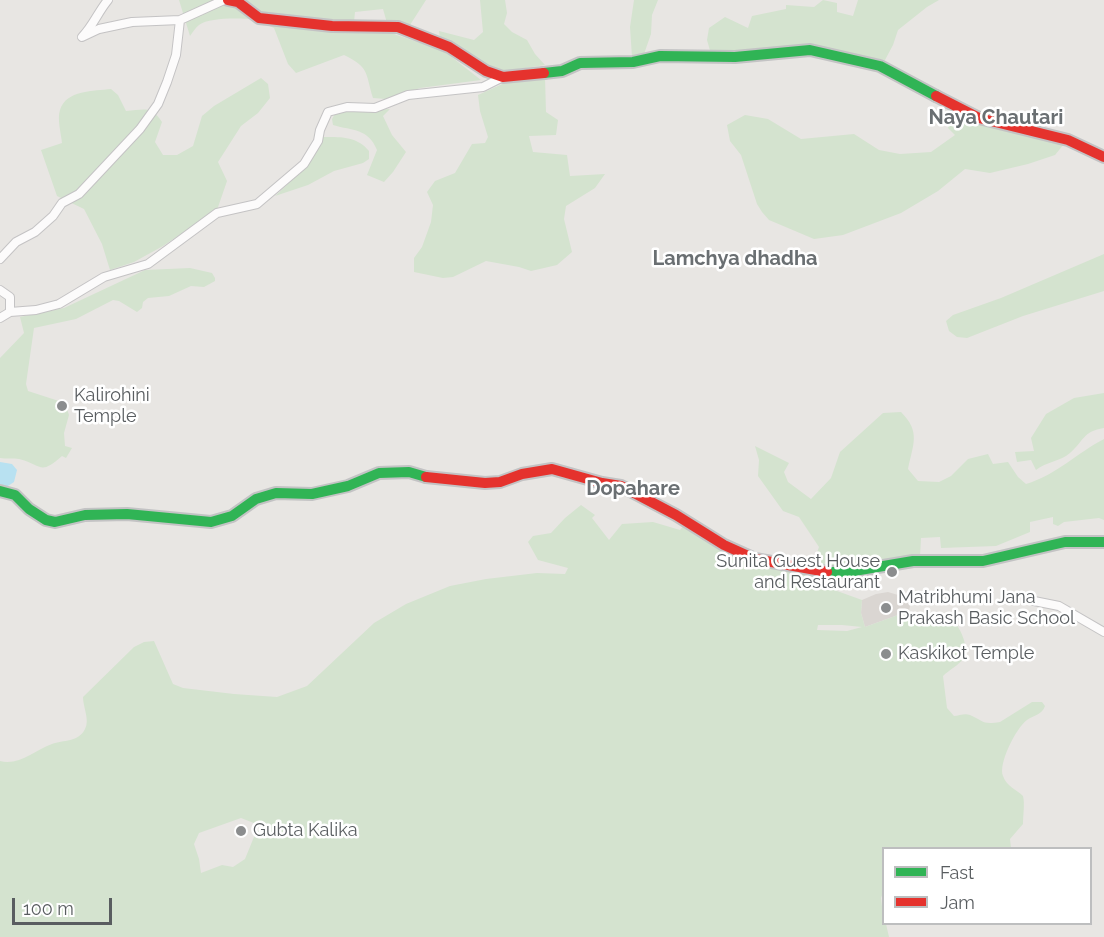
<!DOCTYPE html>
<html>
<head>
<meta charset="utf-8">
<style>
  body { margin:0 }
  #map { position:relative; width:1104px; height:937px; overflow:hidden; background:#e8e6e3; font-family:Raleway,sans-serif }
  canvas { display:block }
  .legend { position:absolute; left:882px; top:847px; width:210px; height:78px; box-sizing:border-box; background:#fff; border:2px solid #bdbebf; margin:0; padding:8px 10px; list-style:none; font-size:18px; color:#595d60 }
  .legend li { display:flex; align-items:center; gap:12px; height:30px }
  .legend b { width:30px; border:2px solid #bdbebf }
  .scale { position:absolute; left:12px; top:898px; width:100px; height:27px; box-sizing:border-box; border:3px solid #595d60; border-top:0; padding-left:8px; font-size:18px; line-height:21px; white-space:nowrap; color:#595d60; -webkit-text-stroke:4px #fff; paint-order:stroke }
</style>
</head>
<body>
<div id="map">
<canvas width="1104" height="937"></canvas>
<ul class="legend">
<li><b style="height:8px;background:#30b455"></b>Fast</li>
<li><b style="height:8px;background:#e5322d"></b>Jam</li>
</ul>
<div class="scale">100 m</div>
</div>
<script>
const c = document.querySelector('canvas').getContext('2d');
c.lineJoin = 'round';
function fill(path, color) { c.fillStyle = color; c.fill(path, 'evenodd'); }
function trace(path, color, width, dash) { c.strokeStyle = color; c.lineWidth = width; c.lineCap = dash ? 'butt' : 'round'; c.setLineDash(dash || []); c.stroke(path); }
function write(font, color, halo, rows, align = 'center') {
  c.font = font + ' Raleway,sans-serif'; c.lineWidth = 5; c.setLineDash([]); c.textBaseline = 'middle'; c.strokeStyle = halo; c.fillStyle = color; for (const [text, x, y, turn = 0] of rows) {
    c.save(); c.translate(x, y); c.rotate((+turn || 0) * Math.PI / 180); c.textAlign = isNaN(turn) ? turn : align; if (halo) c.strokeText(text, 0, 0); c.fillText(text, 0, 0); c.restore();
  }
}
const education = new Path2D(`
  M888,592L898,595L907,602L910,606L909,611L865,627L861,613L862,600L876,594Z`);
const green = new Path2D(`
  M179,0H426L410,25L399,22L387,23L383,9L355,12L354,22L334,20L308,25L388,32L444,51L481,80L420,88L386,99L373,98C365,72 370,68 344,55L296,73L288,64L274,28C268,26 262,21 256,20C243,18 210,17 199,25C195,28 193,32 190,36Z
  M480,0H505L507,13L504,24L512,32L527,40L535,54L545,65L506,71L488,68L440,38L439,31L474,40L483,32Z
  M634,0H658L652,15L651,34L644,54L632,57L630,27Z
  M823,0L837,3V12L853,16L858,0H939L927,7L898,30L893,45L885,60L805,46L711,54L707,40L709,28L725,17L748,28L752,16L786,9V5L814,7Z
  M545,77L546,112L558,120L556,135L529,136L533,152L567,155L570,176L605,174L595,188L566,206L564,219L572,252L557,265L531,271L519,267L486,261L453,277L443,278L414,272V258L422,247L431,222L433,205L427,192L435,181L455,173L472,144L485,143L488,137L480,111L478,95L509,81Z
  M261,78L268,84L270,98L258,113L241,126L218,162L227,181L217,210L163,246L134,262L110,270L102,244L84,209L57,196L41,150L62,143C61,133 57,119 60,110C66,90 94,91 111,89L118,95L126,111C144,110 151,105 162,122L155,142L163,155H177L193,146L202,116L214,106Z
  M390,109L383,116L392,135L406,152L393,172L384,182L367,175L377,150C368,128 353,131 333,125L332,119L336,112Z
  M954,112L979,122L1064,144L1055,155L1028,164L990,173L965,169L938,191L901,213L843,235L814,239L769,220L762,212L757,204L741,155L730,141L727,125L745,115L768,119L801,139L854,134L879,150L900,154L931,152L955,135L948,128Z
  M323,137C340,137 357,136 369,151V159L363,163L334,171L308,185L275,196L307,166Z
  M1104,254V291L1023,316L967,338L957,337L949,331L946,321L953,315L1001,298Z
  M190,268L212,273L215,278V281L204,287L191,286L169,296L148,298L143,302L142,308L137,312L119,301L113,300L76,319L34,328L26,384L28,391L65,403L69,415L64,433L65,446L72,448L66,458L62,456C39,476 43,465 19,459C14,458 6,459 0,458V358L24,333L20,317L64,308L145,270Z
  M1104,393V428C1083,431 1084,441 1070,453C1061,461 1046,462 1036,470L1031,460L1017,462L1015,452L1034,451L1031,438L1046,414L1074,398Z
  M901,412C921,432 913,444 908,469L918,481L939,482L951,476L968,459L988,454L993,464L1008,462L1018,477L1026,484C1056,475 1077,453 1104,439V520L1099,518L1064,522L1058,526L1053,524V517L1030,522V532L996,546L941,548L940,537L921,538L920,557C884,564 849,573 813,563L819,547L799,517L783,511L758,476L759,460L755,446L789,463L784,472L788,482L811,499L831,478L840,452L883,413Z
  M581,505L595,515L592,518L609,540L622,524L653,522L680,530L686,523C696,531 705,542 716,548C742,563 796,576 826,575V587L862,600L861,613L865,627L909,611L928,624L943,619L954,621C961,630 970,648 963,659C959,665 949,670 943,676L947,708L954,716C959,716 964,713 970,715C984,721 982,725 1000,722L1032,702H1042L1045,706C1042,715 1034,715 1027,720C1016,728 998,764 1003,776C1007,787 1016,789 1023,796C1025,803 1023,816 1023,824L1010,839L1011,848H884V890L881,898L884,924H886L889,937H0V761C19,766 35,750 52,744C63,740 79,742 85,729C90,720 83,707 83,697L134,647L144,642L154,641L173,684L183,688L234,694L277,697L307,686L374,623L406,604L450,586L486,579L537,573L565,574L568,568L538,560L528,542L533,536L551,533L565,518ZM818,625H842L862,627L847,631L817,630ZM241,818L264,827L256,832L245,859L233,867L222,865L201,873L199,859L194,844L199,833Z`);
const water = new Path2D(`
  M0,462L12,464L17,470L14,482L5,488H0Z`);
const street = new Path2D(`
  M108,0C98,12 93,26 82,37L99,29L132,22L180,20L224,0
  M0,259L16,242L35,232L53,216L62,203L79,194L140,129L158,104L167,82L176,55L180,20
  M0,290L10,297V312
  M0,318L10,312L36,310L59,304L104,277L148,264L217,213L257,204L304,164L318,141L320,130L328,112L347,107L375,108L408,95L483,87L503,77
  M1026,597L1034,601L1059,606L1104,632`);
const fast = new Path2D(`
  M544,73L562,71L580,63L633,62L660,56L735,57L810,50L880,66L936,96
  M0,491L15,495L29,509L46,520L55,522L85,515L127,514L211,522L232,516L256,499L276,493L312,494L348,486L379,473L409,472L426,477
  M827,572H848L913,561H983L1065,542H1104`);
const jam = new Path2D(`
  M228,0L238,2L259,18L332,26L398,27L449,47L486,71L503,77L544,73
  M936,96L979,118L1068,140L1104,157
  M426,477L485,483L500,482L522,474L552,469L602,483L621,486L676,515L724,545L755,559L827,572`);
const markers = [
  [62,406,6,"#8b8d8e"],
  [892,572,6,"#8b8d8e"],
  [886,608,6,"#8b8d8e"],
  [886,654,6,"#8b8d8e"],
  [241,831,6,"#8b8d8e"]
];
const poiNames = [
  ["Kalirohini",74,396],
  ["Temple",74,417],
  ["Sunita Guest House",880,562,"right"],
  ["and Restaurant",880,583,"right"],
  ["Matribhumi Jana",898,598],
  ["Prakash Basic School",898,619],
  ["Kaskikot Temple",898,654],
  ["Gubta Kalika",253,831]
];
const neighbourhoodNames = [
  ["Naya Chautari",996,118],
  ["Lamchya dhadha",735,259],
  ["Dopahare",633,489]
];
fill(education, '#dad6d2');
fill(green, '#d4e3cf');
fill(water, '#b8e1f1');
trace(street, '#c4c3c4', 10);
trace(fast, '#c3c3c4', 14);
trace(jam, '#c3c3c4', 14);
trace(street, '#fcfbfb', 8);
trace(fast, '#30b455', 10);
trace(jam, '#e5322d', 10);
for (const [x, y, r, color] of markers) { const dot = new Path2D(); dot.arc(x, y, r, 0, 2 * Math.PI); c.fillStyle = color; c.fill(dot); trace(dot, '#fff', 2); }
write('18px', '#595d60', '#fff', poiNames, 'left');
write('bold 20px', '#6a6f72', '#fff', neighbourhoodNames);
</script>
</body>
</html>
